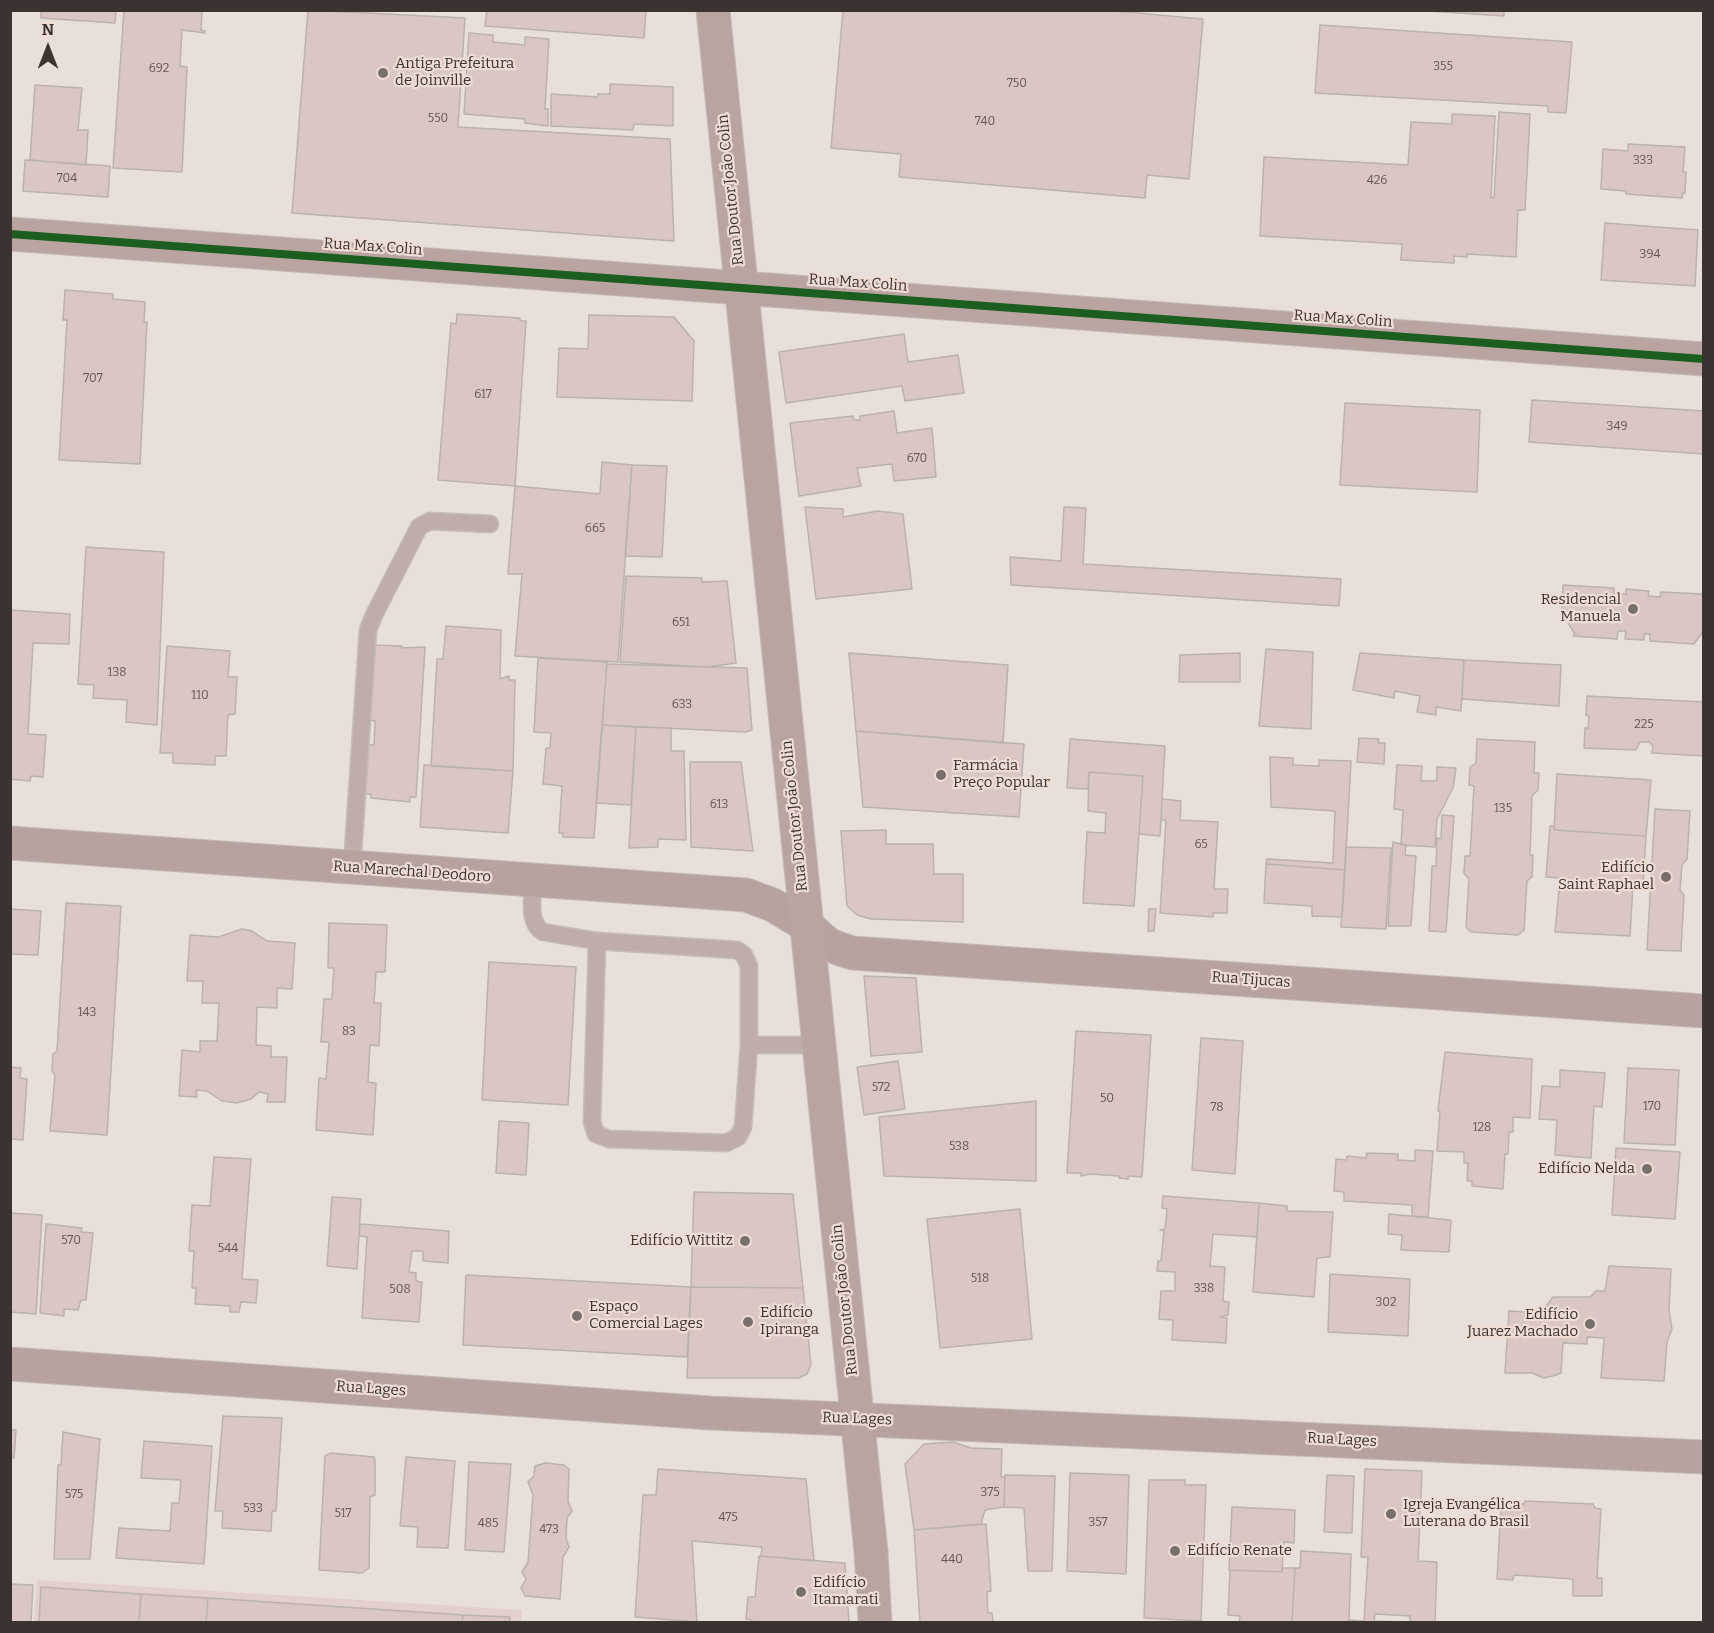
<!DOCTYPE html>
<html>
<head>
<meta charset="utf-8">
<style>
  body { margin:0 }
  #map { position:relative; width:1714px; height:1633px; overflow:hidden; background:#e9dfda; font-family:Bitter,serif }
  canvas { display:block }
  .frame { position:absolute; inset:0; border:12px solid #3a332f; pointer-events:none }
  .north { position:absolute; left:18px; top:18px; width:60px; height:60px; -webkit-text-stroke:4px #efddd4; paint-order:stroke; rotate:0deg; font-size:16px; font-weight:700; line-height:24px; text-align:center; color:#3a332f }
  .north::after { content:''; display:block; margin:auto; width:21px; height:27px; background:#3a332f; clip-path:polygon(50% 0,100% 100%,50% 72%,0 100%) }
</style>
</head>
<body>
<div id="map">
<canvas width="1714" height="1633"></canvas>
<div class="frame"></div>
<div class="north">N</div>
</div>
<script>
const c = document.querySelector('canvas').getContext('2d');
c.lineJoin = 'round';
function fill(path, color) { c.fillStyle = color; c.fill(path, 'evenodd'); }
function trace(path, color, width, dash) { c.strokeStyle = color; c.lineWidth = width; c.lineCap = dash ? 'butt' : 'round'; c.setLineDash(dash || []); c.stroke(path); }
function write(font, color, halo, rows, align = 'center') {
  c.font = font + ' Bitter,serif'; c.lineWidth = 4.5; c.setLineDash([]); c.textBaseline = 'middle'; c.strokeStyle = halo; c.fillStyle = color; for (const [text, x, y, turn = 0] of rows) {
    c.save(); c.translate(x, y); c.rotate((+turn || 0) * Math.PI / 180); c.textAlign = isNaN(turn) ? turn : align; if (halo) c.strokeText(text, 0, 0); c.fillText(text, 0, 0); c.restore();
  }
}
const commercial = new Path2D(`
  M37,1580L522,1610L521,1622H34Z`);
const building = new Path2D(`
  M41,10H116L115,23L41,18Z
  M124,10H202L201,30L205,31V33L182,30L180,66L187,67L182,172L113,168Z
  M308,10L465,18L458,127L670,139L674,241L292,213Z
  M487,10H646L644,38L485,26Z
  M843,10H1104L1203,19L1189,179L1147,175L1145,198L899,177L901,154L831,148Z
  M1413,10H1504V16Z
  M1320,25L1572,42L1566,113L1548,112V106L1315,93Z
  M469,33L493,35V42L525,45V37L549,39L545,109H548V126L525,123V119L464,114Z
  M610,84L673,87V126L634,124L633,130L551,126V94L598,97V94H610Z
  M35,85L82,88L78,130H88L86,165L30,160Z
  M1499,112L1530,114L1525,210H1518L1516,257L1467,254V257L1454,256V263L1401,260L1402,244L1260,236L1264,157L1408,165L1411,122L1452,124V114L1495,116L1491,198H1494Z
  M1628,144L1685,147L1683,172H1686L1685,193H1683L1682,198L1626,194V191L1601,189L1603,149L1628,151Z
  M25,160L110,166L108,197L23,191Z
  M1605,223L1698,230L1695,286L1601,280Z
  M65,290L113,294V299L145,302L144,322H147L140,464L59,460L67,320H63Z
  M457,314L520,318V321H526L515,486L438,480L451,323L456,324Z
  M589,315L674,317L694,341L692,401L557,397L559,348L588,349Z
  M904,334L908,362L958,355L964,393L905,401L902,386L786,403L779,352Z
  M1532,400L1704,411V454L1529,442Z
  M1345,403L1480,410L1477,492L1340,485Z
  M894,411L897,433L932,428L936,477L894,481L892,464L857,468L861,486L799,496L790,423L853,416L854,420H860V416Z
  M602,462L632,465L618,662L515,656L522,574H508L515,486L600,494Z
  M632,465L667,466L662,557L625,556Z
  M805,507L843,509V517L878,511L903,514L912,589L816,599Z
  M1064,507L1086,508L1083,564L1341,579L1339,606L1011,585L1010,557L1061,561Z
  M86,547L164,552L157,725L126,722L127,700L93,698L94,685L78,684Z
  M626,576L702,578V582L727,581L736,663L707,667L620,662Z
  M1563,585L1614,588V594H1626V589L1649,591L1648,596L1660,597L1661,592L1704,594V630L1694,644L1650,641V634H1644V640L1625,639L1626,631H1618L1617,639L1573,636L1575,634L1567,621H1561Z
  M10,610L70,614L69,644L33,643L28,734L46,735L43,777L31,776L30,781L10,779Z
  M446,626L501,630L500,679L509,676V680H515L513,771L431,766L437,659H443Z
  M375,645L402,646V648L425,647L416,797H410V802L371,798V794H365L368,745H374L375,721L370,720Z
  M167,646L230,651L228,677H237L235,714L228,715L226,756H215V765L173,763V753H160Z
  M1266,649L1313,652L1311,729L1259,726Z
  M849,653L1008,665L1003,743L856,731Z
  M1240,653V682H1179L1180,655Z
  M1360,653L1464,660L1461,711L1436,707V715L1417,712L1420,696L1395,691L1394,698L1353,690Z
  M538,658L607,662L594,838L563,837V833H559L562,786L543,784L546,748H550L551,733L534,732Z
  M1464,660L1561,665L1559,706L1462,699Z
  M607,664L747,668L752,730L746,732L602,725Z
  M1587,696L1704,702V756L1652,753L1653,746L1649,742H1640L1636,750L1584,748L1585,728H1588L1589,716L1586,715Z
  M602,725L636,727L631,805L596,803Z
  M636,727L671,728V751H684L686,840L658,839V847L629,848Z
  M856,731L1024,744L1019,817L863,807Z
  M1359,738L1379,739L1378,743H1385L1384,764L1357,762Z
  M1070,739L1165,746L1160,836L1139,834L1143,776L1089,772L1088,789L1067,788Z
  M1477,739L1535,742L1534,773H1539L1538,790L1532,796L1530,855H1533L1532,877L1527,881L1524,930L1518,935L1471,932L1466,927L1469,879L1464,873L1465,856H1470L1474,786L1469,785L1470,767L1476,763Z
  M1270,757L1293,758V765L1319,766V760L1351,761L1345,870L1266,864L1267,859L1333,863L1335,811L1271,807Z
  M690,762H741L753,851L691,847Z
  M424,765L513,771L508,833L420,827Z
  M1397,765L1422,766L1421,781H1437V767L1456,768L1453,788L1437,819L1435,847L1401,845L1403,810L1394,809Z
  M1089,772L1143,776L1134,906L1083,903L1087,832L1105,833L1106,813L1088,811Z
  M1557,774L1651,780L1646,836L1554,830Z
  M1162,799L1181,801L1180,820L1218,822L1214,889H1228L1227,913H1213V917L1160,913L1166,820H1161Z
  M1655,809L1690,811L1687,859L1682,865L1680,890L1684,895L1681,951L1647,950Z
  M1442,815L1454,816L1446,932L1429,931L1432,866H1436L1437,838L1441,839Z
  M1550,826H1554V830L1646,836L1643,885H1633L1630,936L1555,932L1560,878L1546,877Z
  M886,830V844H933L934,874H963V922L871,919L857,915L847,906L841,831Z
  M1393,842L1406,845L1405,855L1416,856L1411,926H1388Z
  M1346,847L1391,848L1386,929L1341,927Z
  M1266,864L1345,870L1342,917L1312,916V906L1264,903Z
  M66,903L121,906L107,1135L50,1131L55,1075L52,1071L53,1054L57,1051Z
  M10,909L41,911L38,955L10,954Z
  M1149,909H1156L1154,931H1148Z
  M329,923L387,925L385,972H376L374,1003H381L379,1046L370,1045L368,1082L376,1083L373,1135L316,1130L319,1078L326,1079L329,1042H321L324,999H332L333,981L334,968H328Z
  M242,929L252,931L267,941L295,943L292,989L277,988V1008L257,1007L256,1045L271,1046V1057H287L285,1102H267L268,1094L259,1092L251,1099L237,1103L222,1101L207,1091L196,1090L197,1097L179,1096L182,1050L200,1052V1041H217L219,1003H202L203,981H187L190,935L218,937Z
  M489,962L576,967L568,1105L482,1100Z
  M864,976L916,978L922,1052L871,1056Z
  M1076,1031L1151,1035L1142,1177L1128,1176V1179L1119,1178V1176L1090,1174L1081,1176V1173H1067Z
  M1201,1038L1243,1041L1235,1174L1192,1170Z
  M1445,1052L1532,1059L1530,1118L1513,1117V1132H1509L1508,1154H1505L1503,1189L1472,1186V1181H1467L1468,1163H1464V1152L1437,1151L1440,1111H1438Z
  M898,1061L905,1109L864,1115L857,1067Z
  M10,1067L21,1068L20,1078L27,1079L23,1140L10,1139Z
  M1628,1068L1679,1070L1675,1145L1624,1143Z
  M1560,1070L1605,1073L1602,1107L1594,1106L1591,1158L1555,1155L1557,1120L1539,1119L1542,1086L1560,1087Z
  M1036,1101V1181L884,1176L879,1117Z
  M499,1121L529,1123L526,1175L496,1173Z
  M1616,1148L1680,1152L1675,1219L1612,1215Z
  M1415,1150L1433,1151L1428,1217L1412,1216V1205L1344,1201V1192L1334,1191L1336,1159L1346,1160L1347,1156L1366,1158L1367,1153L1398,1154V1160L1415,1161Z
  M214,1157L251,1159L242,1279L258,1280L256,1303L241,1302L239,1312H230V1306L195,1304L196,1288H192L194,1251H189L192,1205L210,1206Z
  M694,1192L793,1194L803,1288L691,1287Z
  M1163,1196L1259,1203L1257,1237L1213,1234L1210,1266L1225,1267L1223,1301L1229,1302L1228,1315L1220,1317L1227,1318L1226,1343L1172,1340L1173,1320L1159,1319L1161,1291H1175V1272L1157,1271L1158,1261H1161L1164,1231L1160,1230L1165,1229L1167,1209L1162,1208Z
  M332,1197L361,1199L357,1269L327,1266Z
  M1259,1203L1287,1206V1211L1333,1212L1330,1257L1317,1258L1314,1297L1253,1292Z
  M1020,1209L1032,1339L940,1348L927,1219Z
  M10,1213L42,1215L36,1314L10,1312Z
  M1389,1214L1451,1220L1449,1252L1401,1250L1402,1235L1388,1234Z
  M46,1224L82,1228L81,1232L93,1233L86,1300H81L78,1310L64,1309V1316L40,1313Z
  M360,1224L449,1231L448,1263L423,1261V1251H412L409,1272L416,1273V1281L422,1282L419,1322L362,1318L367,1237L359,1236Z
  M1609,1266L1671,1269L1669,1310L1672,1329L1667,1342L1664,1381L1601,1378L1604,1338L1587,1337V1344L1563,1343L1561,1373L1556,1375L1544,1378L1532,1373H1505L1509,1311L1541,1313L1553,1297H1590L1596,1291H1605Z
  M1330,1274L1410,1279L1408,1336L1328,1332Z
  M466,1275L691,1287L687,1357L463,1345Z
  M691,1287L803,1288L811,1365L807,1374L799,1378H687Z
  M223,1416L282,1418L276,1511H272L271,1531L222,1528L223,1511H215Z
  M10,1430H16L14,1458H10Z
  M63,1432L100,1439L90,1559H54L58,1465H61Z
  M144,1441L212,1446L204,1564L116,1558L119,1528L170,1531L172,1503H179L181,1480L141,1478Z
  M953,1442L971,1448L1002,1449L1001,1477H1005L1004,1507L985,1510L981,1524L914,1530L905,1464L924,1444Z
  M331,1453L374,1457L375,1460V1495L370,1497L369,1568L362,1573L319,1570L325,1456Z
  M406,1457L455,1461L448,1548L417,1547L418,1527L400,1526Z
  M469,1462L511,1464L504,1552L465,1550Z
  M545,1463L564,1465L569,1469L568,1501L572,1511L567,1518L566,1538L569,1547L563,1557L560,1599L525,1596L521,1588L526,1579L522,1572L528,1562L533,1495L528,1482L534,1476L535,1466Z
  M658,1469L806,1479L814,1561L761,1556L762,1547L692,1541L697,1622L635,1617L643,1495H656Z
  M1365,1469L1422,1471L1418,1561L1437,1562L1435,1622H1349V1620L1364,1621L1368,1557H1361ZM1375,1614L1410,1616V1622L1374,1621Z
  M1070,1473L1129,1475L1126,1574L1067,1571Z
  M1005,1475L1055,1476L1052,1571H1028L1024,1508L1004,1507Z
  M1327,1475L1354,1476L1352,1533L1324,1532Z
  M1149,1480H1185V1485H1206L1201,1621L1144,1618Z
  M1525,1501L1593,1504L1595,1508L1601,1509L1597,1578H1602V1596H1573V1579L1514,1575L1513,1580L1497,1579L1501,1508L1511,1504H1524Z
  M1232,1507L1295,1510L1294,1543L1284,1542L1282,1572L1229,1570Z
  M986,1524L991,1591L987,1592L988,1613H992L993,1622H920L914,1530Z
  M1301,1551L1351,1554L1349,1622H1292L1295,1568H1300Z
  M759,1556L845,1563L849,1622H752V1620L746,1619L748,1597H755Z
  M1282,1568H1295L1292,1622H1239L1240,1616L1228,1615L1230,1570L1282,1572Z
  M10,1584L33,1585L31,1622H10Z
  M41,1587L141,1594L139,1622H39Z
  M141,1594L208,1598L206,1622H139Z
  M208,1598L463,1615L462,1622H206Z
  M463,1615L510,1617L509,1622H462Z`);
const lane = new Path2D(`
  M352,867L368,630L374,615L419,527L430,521L490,524
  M533,880C533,897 527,923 543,932L597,941L592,1122L596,1134L609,1139L726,1143L738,1137L743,1127L749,1045H818
  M597,941L737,950L744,955L749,966V1045`);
const secondary = new Path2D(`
  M10,843L746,895L773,905L806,925L829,945L852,953L1704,1011
  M10,1364L710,1413L1704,1457`);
const primary = new Path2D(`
  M713,10L871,1552L875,1622
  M10,234L1704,359`);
const cycleway = new Path2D(`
  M10,234L1704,359`);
const markers = [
  [383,73,6,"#776f6b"],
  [1633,609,6,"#776f6b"],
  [941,775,6,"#776f6b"],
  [1666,877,6,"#776f6b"],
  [1647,1169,6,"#776f6b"],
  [745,1241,6,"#776f6b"],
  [577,1316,6,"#776f6b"],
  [748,1322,6,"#776f6b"],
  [1590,1324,6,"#776f6b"],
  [1391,1514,6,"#776f6b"],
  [1175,1551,6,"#776f6b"],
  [801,1592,6,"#776f6b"]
];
const numberNames = [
  ["355",1443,67],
  ["692",159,69],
  ["750",1017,84],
  ["550",438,119],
  ["740",985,122],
  ["333",1643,161],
  ["704",67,179],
  ["426",1377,181],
  ["394",1650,255],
  ["707",93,379],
  ["617",483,395],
  ["349",1617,427],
  ["670",917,459],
  ["665",595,529],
  ["651",681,623],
  ["138",117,673],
  ["110",200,696],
  ["633",682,705],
  ["225",1644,725],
  ["613",719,805],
  ["135",1503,809],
  ["65",1201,845],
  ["143",87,1013],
  ["83",349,1032],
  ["572",881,1088],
  ["50",1107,1099],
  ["170",1652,1107],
  ["78",1217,1108],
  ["128",1482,1128],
  ["538",959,1147],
  ["570",71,1241],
  ["544",228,1249],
  ["518",980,1279],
  ["338",1204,1289],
  ["508",400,1290],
  ["302",1386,1303],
  ["375",990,1493],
  ["575",74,1495],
  ["533",253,1509],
  ["517",343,1514],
  ["475",728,1518],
  ["357",1098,1523],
  ["485",488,1524],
  ["473",549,1530],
  ["440",952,1560]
];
const poiNames = [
  ["Antiga Prefeitura",395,64],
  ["de Joinville",395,81],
  ["Residencial",1621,600,"right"],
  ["Manuela",1621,617,"right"],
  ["Farmácia",953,766],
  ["Preço Popular",953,783],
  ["Edifício",1654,868,"right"],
  ["Saint Raphael",1654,885,"right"],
  ["Edifício Nelda",1635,1169,"right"],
  ["Edifício Wittitz",733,1241,"right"],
  ["Espaço",589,1307],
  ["Comercial Lages",589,1324],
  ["Edifício",760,1313],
  ["Ipiranga",760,1330],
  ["Edifício",1578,1315,"right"],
  ["Juarez Machado",1578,1332,"right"],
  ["Igreja Evangélica",1403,1505],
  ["Luterana do Brasil",1403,1522],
  ["Edifício Renate",1187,1551],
  ["Edifício",813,1583],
  ["Itamarati",813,1600]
];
const streetNames = [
  ["Rua Doutor João Colin",731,190,-96],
  ["Rua Max Colin",373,247,4],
  ["Rua Max Colin",858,283,4],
  ["Rua Max Colin",1343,319,4],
  ["Rua Doutor João Colin",795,816,-96],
  ["Rua Marechal Deodoro",412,872,4],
  ["Rua Tijucas",1251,980,4],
  ["Rua Doutor João Colin",845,1300,-96],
  ["Rua Lages",371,1389,4],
  ["Rua Lages",857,1419,2],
  ["Rua Lages",1342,1440,3]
];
fill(commercial, '#e3d0cc');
fill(building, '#dac6c2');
trace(building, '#bab2af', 1.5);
trace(lane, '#c4bdb9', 19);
trace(secondary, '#c4bdb9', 35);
trace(primary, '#c4bdb9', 35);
trace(lane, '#bfada9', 16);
trace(secondary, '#b7a29e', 33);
trace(primary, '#b9a49f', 33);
trace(cycleway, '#1b5e20', 8);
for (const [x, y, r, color] of markers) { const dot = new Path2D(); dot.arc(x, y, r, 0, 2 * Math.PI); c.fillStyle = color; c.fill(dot); trace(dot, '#efddd4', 2); }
write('12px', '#625854', null, numberNames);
write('15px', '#3a332f', '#efddd4', poiNames, 'left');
write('15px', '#3a332f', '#efddd4', streetNames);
</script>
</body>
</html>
